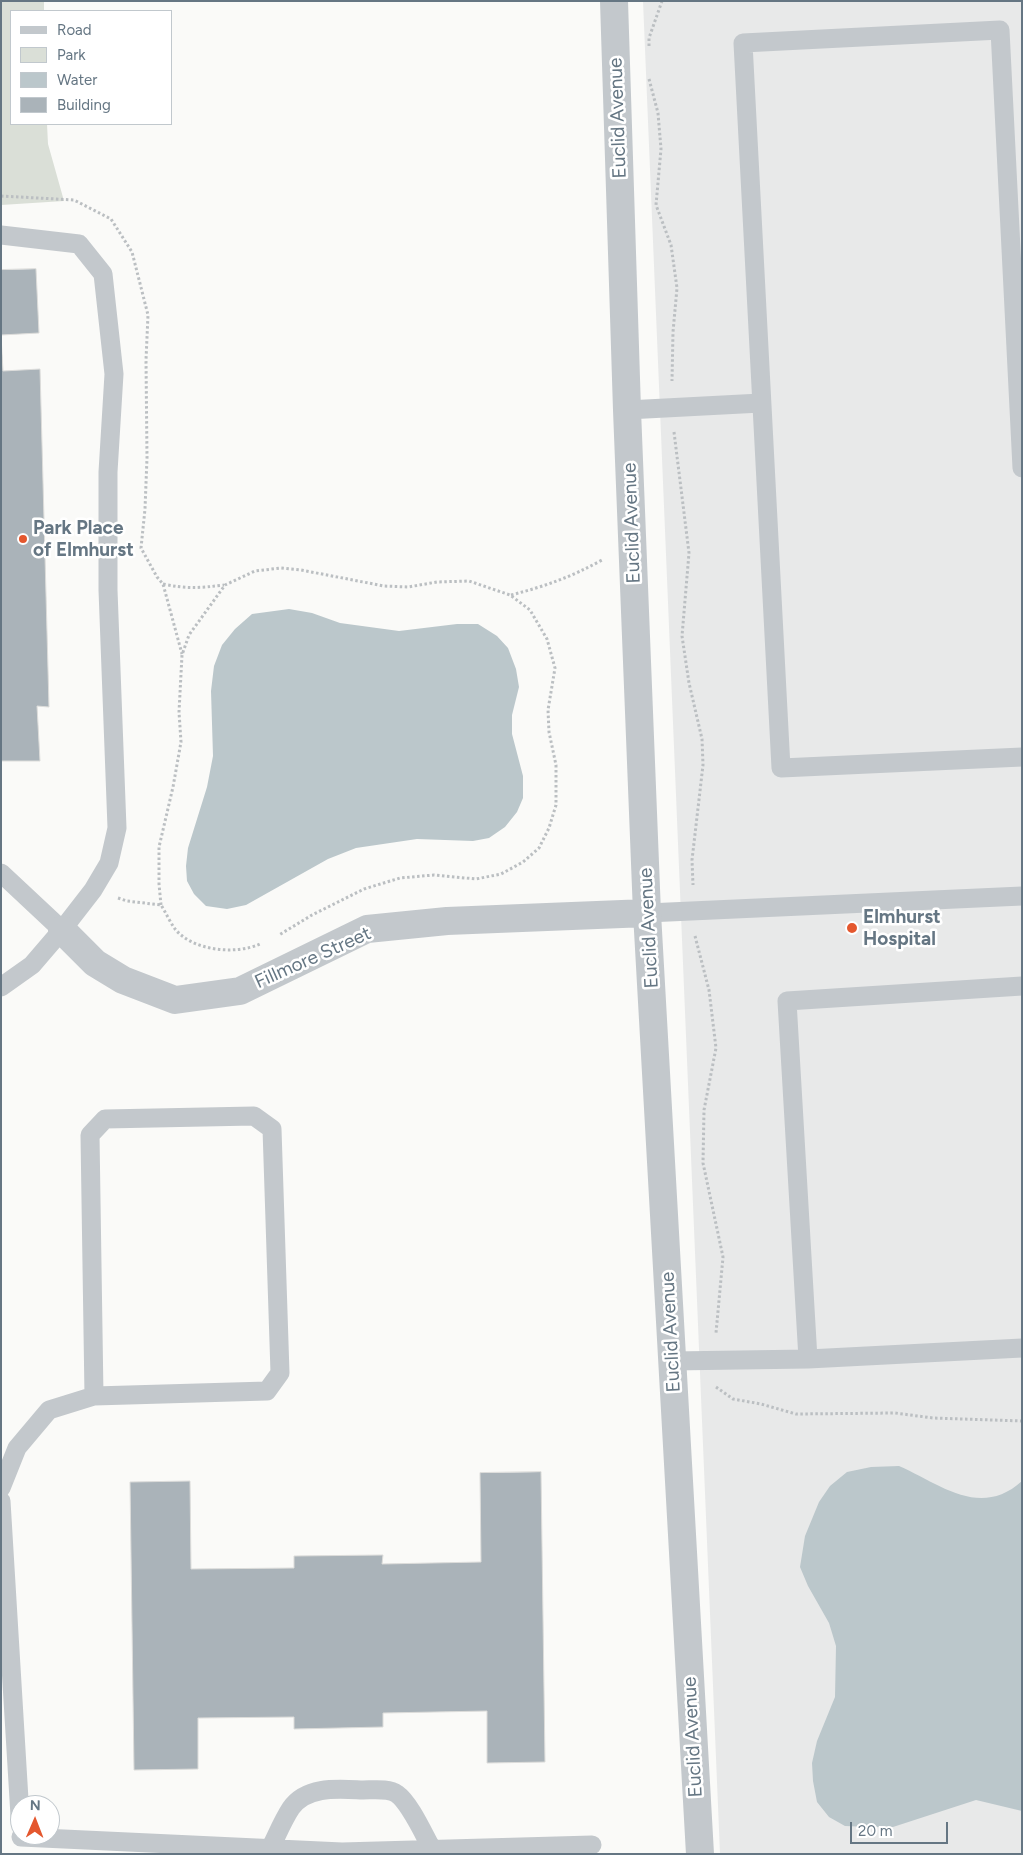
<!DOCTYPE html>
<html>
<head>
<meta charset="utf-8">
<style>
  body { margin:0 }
  #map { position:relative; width:1023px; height:1855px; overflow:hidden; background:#fafaf8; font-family:Figtree,sans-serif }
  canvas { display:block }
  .frame { position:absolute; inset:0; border:2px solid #657683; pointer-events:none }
  .legend { position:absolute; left:10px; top:10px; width:162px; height:115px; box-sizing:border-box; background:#fff; border:1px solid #c1c8cd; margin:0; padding:6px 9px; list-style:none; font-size:15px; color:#657683 }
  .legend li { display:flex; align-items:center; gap:10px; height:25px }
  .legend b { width:25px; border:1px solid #c1c8cd }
  .north { position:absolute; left:10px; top:1795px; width:50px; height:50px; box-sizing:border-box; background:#fff; border:1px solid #c1c8cd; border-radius:50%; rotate:1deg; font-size:14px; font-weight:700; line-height:20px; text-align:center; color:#657683 }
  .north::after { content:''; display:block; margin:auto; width:18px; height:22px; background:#e4572e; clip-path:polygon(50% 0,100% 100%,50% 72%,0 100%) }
  .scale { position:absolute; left:850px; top:1822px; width:98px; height:22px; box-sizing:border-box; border:2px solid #657683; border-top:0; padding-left:6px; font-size:15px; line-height:18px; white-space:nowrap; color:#657683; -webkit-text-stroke:4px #fff; paint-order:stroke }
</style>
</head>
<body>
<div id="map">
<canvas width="1023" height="1855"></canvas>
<div class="frame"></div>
<ul class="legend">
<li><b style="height:6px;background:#c3c8cc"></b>Road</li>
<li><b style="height:14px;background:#dadfd7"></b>Park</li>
<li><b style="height:14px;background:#bbc7cb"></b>Water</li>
<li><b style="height:14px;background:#aab3b9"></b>Building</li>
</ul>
<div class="north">N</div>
<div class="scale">20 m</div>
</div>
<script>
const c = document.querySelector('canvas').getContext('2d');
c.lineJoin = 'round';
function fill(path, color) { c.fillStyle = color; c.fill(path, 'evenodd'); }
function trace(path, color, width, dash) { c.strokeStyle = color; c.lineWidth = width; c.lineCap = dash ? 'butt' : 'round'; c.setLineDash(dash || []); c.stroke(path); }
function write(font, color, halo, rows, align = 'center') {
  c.font = font + ' Figtree,sans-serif'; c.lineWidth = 5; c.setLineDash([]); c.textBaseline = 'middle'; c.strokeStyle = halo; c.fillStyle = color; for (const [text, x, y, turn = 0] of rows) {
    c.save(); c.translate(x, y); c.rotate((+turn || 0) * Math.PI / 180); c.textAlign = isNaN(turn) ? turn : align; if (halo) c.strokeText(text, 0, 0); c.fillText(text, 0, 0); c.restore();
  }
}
const built = new Path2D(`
  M643,1H1022V1854H720Z`);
const green = new Path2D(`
  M1,1H44V11H11V124H47L48,144L64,201L1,205Z`);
const water = new Path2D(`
  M289,609L312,613L340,623L399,631L457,624H478L497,636L508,648L516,669L519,687L512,715V734L523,776V798L517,812L505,827L489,838L473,841L417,839L356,848L328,859L246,905L227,909L206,906L194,894L187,881L186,866L188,848L207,787L213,756L211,691L214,666L222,645L235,629L252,614Z
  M899,1466C940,1484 980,1519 1022,1481V1811L976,1800L893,1827H869L845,1826L829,1817L817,1802L813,1781L812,1763L817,1741L835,1697L836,1646L829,1623L808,1586L800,1567L805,1536L819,1502L830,1486L847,1472L871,1467Z`);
const building = new Path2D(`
  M36,269L39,333L1,335V270Z
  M1,336L3,371L40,369L49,707L37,706L40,761H1Z
  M541,1472L545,1762L487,1763V1711L383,1713V1727L294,1729V1717L198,1718V1769L134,1770L130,1482L190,1481L191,1569L294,1568V1556L383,1555L382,1564L481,1562L480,1473Z`);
const path = new Path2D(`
  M649,46V38L662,1
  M649,79L658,113L661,149L656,205L671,245L677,288L673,332L672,381
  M1,196L74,200L111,219L132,252L148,315L146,360L147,458L145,509L141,548L157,577L163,584L182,654
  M674,432L689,553L682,636L689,683L702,739L703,765L692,860L693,885
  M163,584C186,589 201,588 224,585
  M511,595C546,586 571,577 602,560
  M118,898L127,901L161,905C166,913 170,922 175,929C193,951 235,955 260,944
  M161,905L159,884V847L173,787L181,742L179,712L182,655L189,635L225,585L255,571L281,568L301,570L384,586L408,587L437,582L469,581L510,595L530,610L547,639L555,668L548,710L549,732L556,765V805L549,828L539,848L523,862L501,874L476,879L434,875L400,878L364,889L312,915L279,935
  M695,936L709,990L716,1048L704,1110L703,1163L723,1257L716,1333
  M716,1387L733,1399L761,1404L796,1414L895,1413L933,1418L1022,1421`);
const service = new Path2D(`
  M1,235L79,244L103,274L114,374L108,472V590L117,828L109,863L93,890L62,930L32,965L1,987
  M627,410L761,403
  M1022,468L1000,30L743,43L781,768L1022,757
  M1,873L62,930
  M647,913L1022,896
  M1022,986L787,1001L808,1359L1022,1348
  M672,1361L808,1359
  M1,1488L17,1448L49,1410L94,1396L267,1391L280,1373L272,1129L254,1116L105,1119L90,1135L94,1396
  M1,1501L20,1816
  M21,1837L342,1852L592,1845
  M270,1849C277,1835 283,1820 291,1808C307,1785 340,1789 363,1790C373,1790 389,1788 397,1794C410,1803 424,1835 432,1849`);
const minor = new Path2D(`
  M614,1L627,410L647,913L700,1854
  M62,930L95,963L123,980L175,1000L240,991L367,929L447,921L647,913`);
const markers = [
  [23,539,5,"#e4572e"],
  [852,928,6,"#e4572e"]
];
const streetNames = [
  ["Euclid Avenue",618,118,-92],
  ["Euclid Avenue",632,523,-92],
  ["Euclid Avenue",649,928,-93],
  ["Fillmore Street",313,958,-24],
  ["Euclid Avenue",671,1332,-93],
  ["Euclid Avenue",693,1737,-93]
];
const poiNames = [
  ["Park Place",33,528],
  ["of Elmhurst",33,550],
  ["Elmhurst",863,917],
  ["Hospital",863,939]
];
fill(built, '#e8e9e9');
fill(green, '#dadfd7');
fill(water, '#bbc7cb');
fill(building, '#aab3b9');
trace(building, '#dcdcda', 1);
trace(path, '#bbbfc2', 3, [2.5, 2.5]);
trace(service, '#c3c8cc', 19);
trace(minor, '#c3c8cc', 28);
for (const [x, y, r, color] of markers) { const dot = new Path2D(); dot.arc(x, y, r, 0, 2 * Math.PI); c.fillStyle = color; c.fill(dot); trace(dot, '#fff', 2); }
write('19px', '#657683', '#fff', streetNames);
write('bold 19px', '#657683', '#fff', poiNames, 'left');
</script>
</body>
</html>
